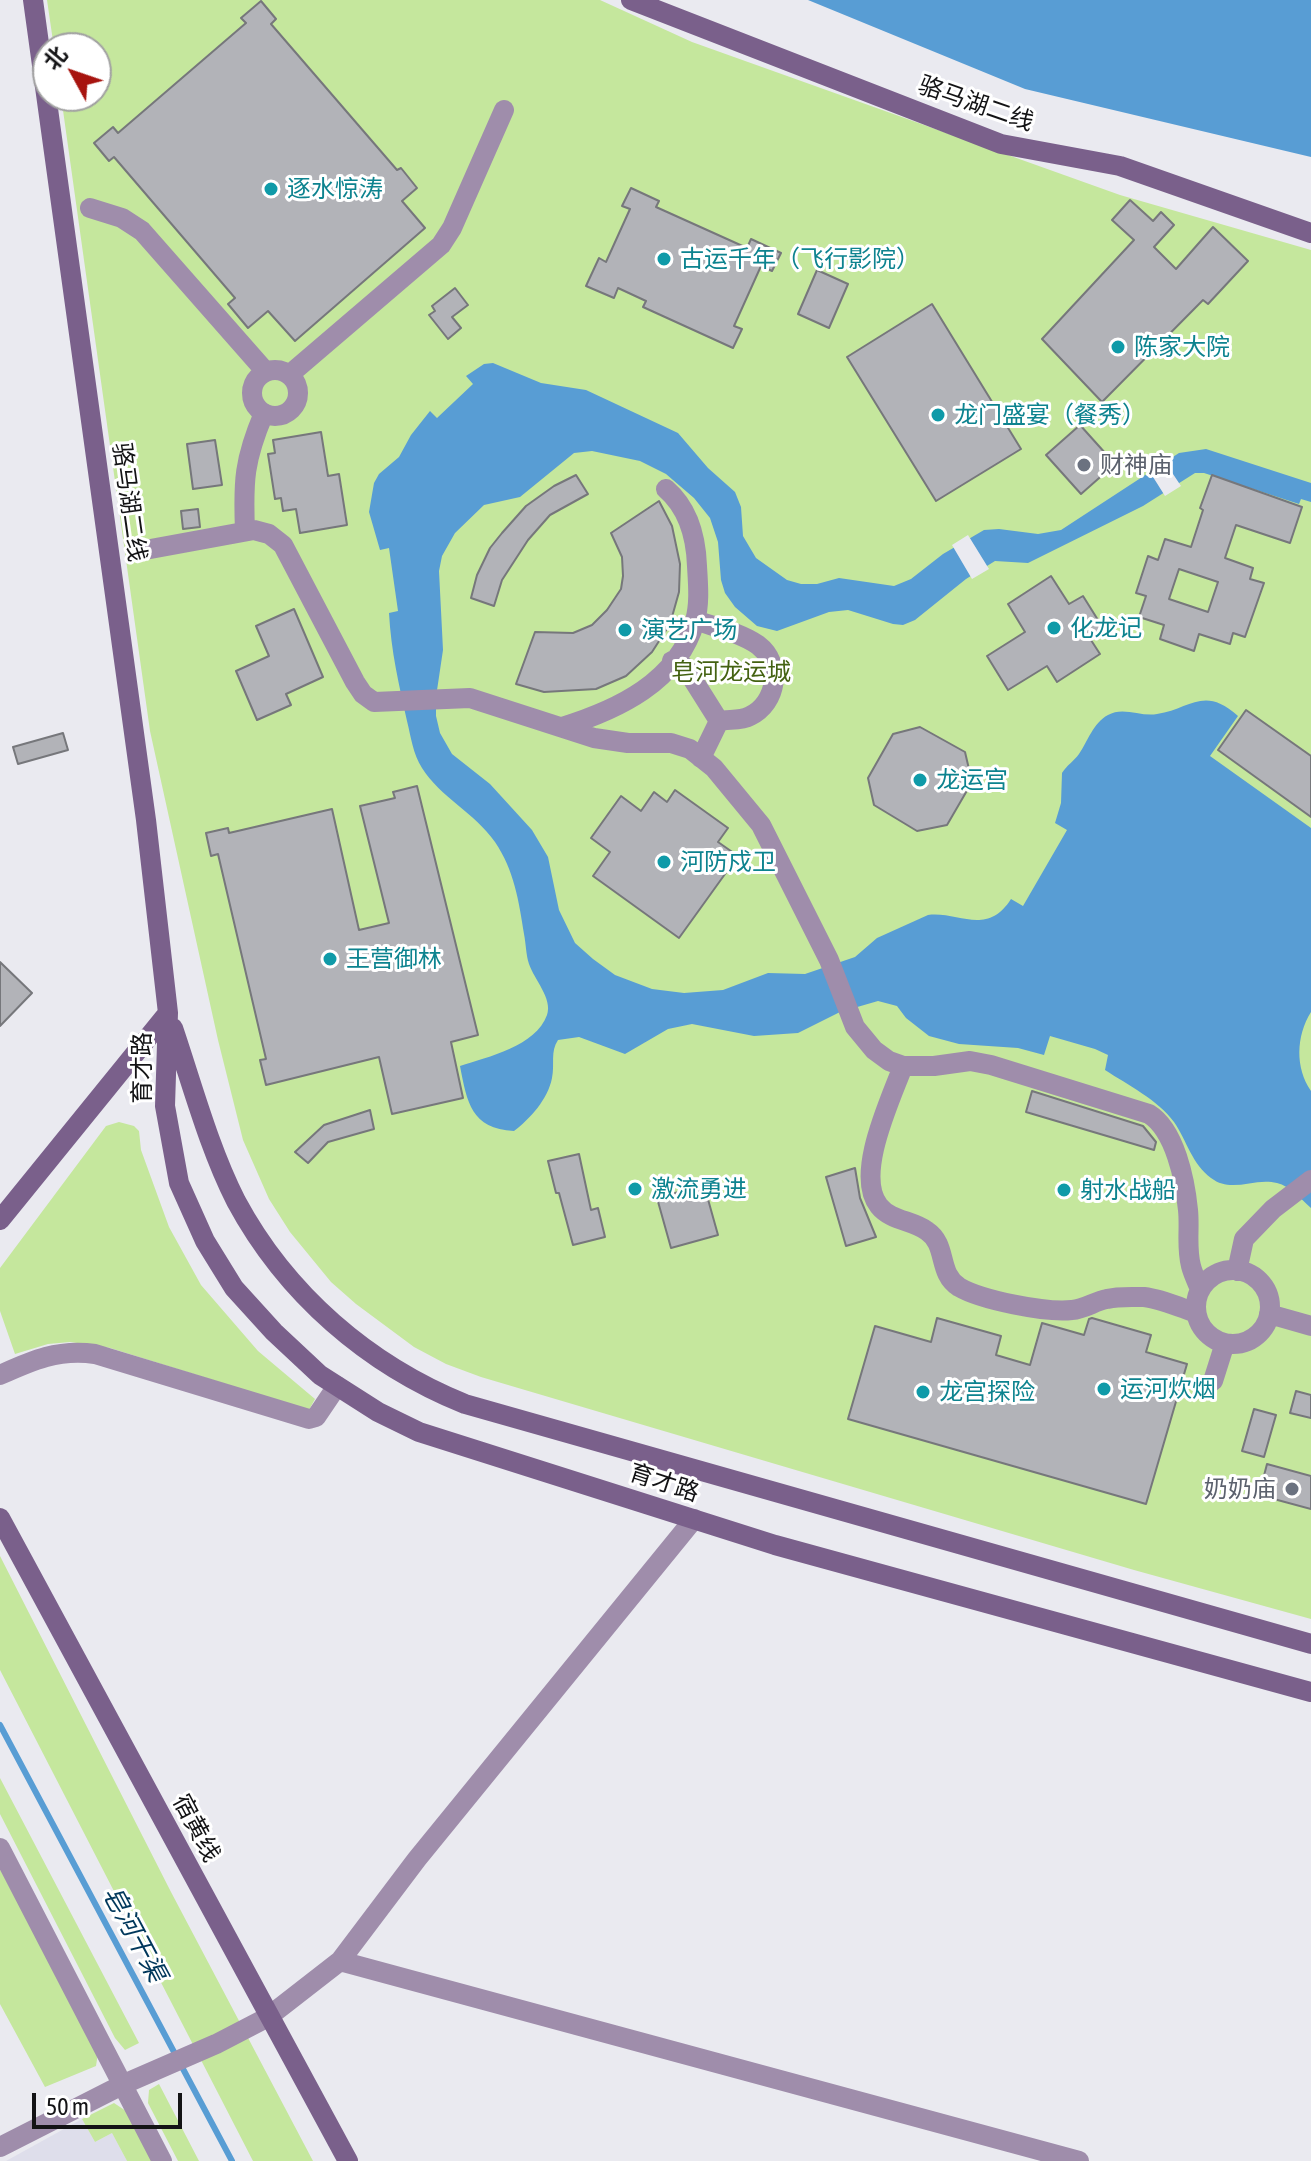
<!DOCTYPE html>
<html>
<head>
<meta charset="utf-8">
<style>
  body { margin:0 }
  #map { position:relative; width:1311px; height:2161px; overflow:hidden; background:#eaeaf0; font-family:"Asap Condensed","Noto Sans SC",sans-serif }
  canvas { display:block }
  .north { position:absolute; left:32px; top:32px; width:80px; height:80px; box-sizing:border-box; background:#fff; border:2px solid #a1a1a1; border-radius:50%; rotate:310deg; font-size:22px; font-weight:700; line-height:32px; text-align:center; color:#131315 }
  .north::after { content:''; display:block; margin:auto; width:28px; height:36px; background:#a7140f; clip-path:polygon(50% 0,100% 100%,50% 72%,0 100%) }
  .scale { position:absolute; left:32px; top:2093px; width:150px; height:36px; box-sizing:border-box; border:4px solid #131315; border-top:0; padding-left:10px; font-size:24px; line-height:28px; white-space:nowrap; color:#131315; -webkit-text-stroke:6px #fff; paint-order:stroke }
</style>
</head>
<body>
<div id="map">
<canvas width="1311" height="2161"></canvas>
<div class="north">北</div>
<div class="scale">50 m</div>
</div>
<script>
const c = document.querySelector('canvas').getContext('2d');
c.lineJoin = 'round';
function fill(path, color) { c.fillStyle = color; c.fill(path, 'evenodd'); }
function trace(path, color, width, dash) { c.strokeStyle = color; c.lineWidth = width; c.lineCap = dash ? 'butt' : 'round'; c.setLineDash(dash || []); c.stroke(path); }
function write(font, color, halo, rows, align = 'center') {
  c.font = font + ' "Asap Condensed","Noto Sans SC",sans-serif'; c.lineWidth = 6; c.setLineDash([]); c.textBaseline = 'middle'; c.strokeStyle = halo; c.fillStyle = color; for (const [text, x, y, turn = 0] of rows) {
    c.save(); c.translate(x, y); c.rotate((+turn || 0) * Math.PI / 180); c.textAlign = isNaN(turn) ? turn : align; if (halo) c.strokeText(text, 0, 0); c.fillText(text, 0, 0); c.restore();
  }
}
const built = new Path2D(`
  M82,2119L95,2142L112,2133L127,2161H6Z`);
const green = new Path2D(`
  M47,0H600L692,42L1120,195L1311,250V1619L1134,1570L481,1377L446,1364L414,1347L356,1304L331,1282L290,1232L269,1199L243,1140L218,1040L150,731L61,96H96V48H54Z
  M119,1122L134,1126L139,1131L141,1150L169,1227L201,1285L258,1351L315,1399L309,1410L110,1348L70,1342L48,1344L15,1354L0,1311V1268L106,1126Z
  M0,1556L171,1892L313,2161H253L0,1670Z
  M0,1778L139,2043L125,2050L115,2038L0,1814Z
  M0,1869L98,2053L96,2066L45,2087L0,2004Z
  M159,2084L199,2161H178L148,2103L149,2090Z
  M114,2103L129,2113L153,2161H127L112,2133L95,2142L82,2119Z`);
const water = new Path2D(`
  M808,0H1311V157L1025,89Z
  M493,363L541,383L586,390L678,433L708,468L735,492L741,507L743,536L756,558L787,580L801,584H817L839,578L894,586L911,579L943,554L984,530L999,529L1038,534L1061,530L1179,453L1206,449L1311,483V502L1301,499L1299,504L1204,473H1195L1143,506L1028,563L995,561L966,579L915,620L903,625L893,624L848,610L829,612L777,631L757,626L735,607L725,593L721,580L718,542L710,518L694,498L666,474L640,461L592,451L574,453L520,497L484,505L455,533L442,556L439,571L443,650L436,697V716L440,733L452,754L490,784L532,830L548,857L559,910L575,943L593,959L615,975L652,989L684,993L723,990L768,973L805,974L855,957L877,938L928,915C958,911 987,937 1011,899L1023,906L1067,830L1055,823L1061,803L1062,773C1067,765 1074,761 1079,754C1088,741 1093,723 1108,715C1123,706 1141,717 1157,714C1190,709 1204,685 1238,716L1210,756L1311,828V1012C1296,1036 1295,1068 1311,1091V1208C1301,1199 1290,1186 1277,1183C1254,1177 1232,1194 1211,1178C1192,1164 1187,1141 1174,1122C1158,1100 1128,1085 1105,1070L1108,1055L1095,1049L1050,1036L1044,1055L1018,1048L959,1044L929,1036L906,1018L897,1006L878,1001L840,1012L798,1033L754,1036L692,1024L668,1029L625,1054L579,1037L558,1040C550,1052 555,1064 552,1078C548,1099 530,1119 514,1131C471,1129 467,1102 460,1066C488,1057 536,1046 547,1015C553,999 534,979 529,964C526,955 526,944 524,934C519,901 514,870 495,842C475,813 440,797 422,768C413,754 411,737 407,721C399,685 391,651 389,613L398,611L389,548L380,550L369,512L374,483L379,474L399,457L411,435L430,411L437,418L473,384L466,376L484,364Z`);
const pier = new Path2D(`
  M1163,459L1181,486L1165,496L1148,469Z
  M968,535L989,569L972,579L952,545Z`);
const stream = new Path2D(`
  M0,1725L232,2161`);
const building = new Path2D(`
  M261,1L276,19L271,24L397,170L401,168L417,188L402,201L425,228L295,341L268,311L248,328L228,304L235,298L114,157L109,161L94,143L113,127L118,133L246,23L241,18Z
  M631,188L659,201L656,207L747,248L751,239L781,253L772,271L761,266L734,326L742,329L733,348L643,307L646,301L618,288L614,298L586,286L599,258L606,262L630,209L622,206Z
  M1130,200L1153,221L1161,212L1174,225L1154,247L1176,269L1213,227L1248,261L1208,304L1203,300L1102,402L1042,339L1134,240L1112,220Z
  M817,270L848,284L829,328L798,314Z
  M455,288L468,305L452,317L461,328L448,339L429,315L435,311L432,306Z
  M932,304L1021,449L936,501L847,357Z
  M1080,425L1115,464L1081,494L1046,455Z
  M321,432L328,476L339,474L347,525L300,533L296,509L283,511L281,498L275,499L268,454L275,453L273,440Z
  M215,440L222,485L193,489L187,444Z
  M576,475L588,494L550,515L528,540L502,580L494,606L471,598L477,575L490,548L502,533L526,506L554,486Z
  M1212,475L1302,507L1290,543L1236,525L1225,558L1253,568L1250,579L1264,583L1245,637L1233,633L1230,644L1199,634L1194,651L1160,639L1164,625L1139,617L1146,596L1136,593L1148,556L1158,560L1165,539L1191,547L1203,510L1200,508ZM1179,569L1218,582L1208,612L1169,599Z
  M659,501L672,526L680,564L679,592L670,624L652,652L626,676L596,689L544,692L516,684L535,632L573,633L592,625L607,610L621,589L623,576L622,557L611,533Z
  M198,509L200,527L183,529L181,511Z
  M1051,576L1069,604L1083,596L1103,628L1089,637L1100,654L1057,682L1047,666L1008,690L987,656L1025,632L1008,604Z
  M294,609L323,677L286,694L291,705L257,720L236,671L269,656L256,626Z
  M1246,710L1311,756V817L1218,750Z
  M920,727L965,752L972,782L947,825L917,831L874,805L868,778L893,734Z
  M63,733L68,750L18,764L13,747Z
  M417,786L478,1035L451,1042L463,1098L392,1114L379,1057L266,1085L260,1060L266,1059L218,854L211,856L206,833L228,828L229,833L332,809L359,930L389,923L360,806L395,798L393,792Z
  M675,790L728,828L718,842L738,856L679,938L593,876L610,852L591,838L621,796L641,811L654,792L667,802Z
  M0,962L32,993L0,1026Z
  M1032,1091L1143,1126L1156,1142L1154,1150L1026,1112Z
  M370,1110L374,1129L328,1142L308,1163L295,1152L324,1125Z
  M579,1154L591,1210L598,1208L605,1237L573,1245L559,1193H556L548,1161Z
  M855,1168L860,1198L876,1237L846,1246L826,1177Z
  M704,1185L718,1235L671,1248L657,1198Z
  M937,1318L1001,1336L996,1355L1030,1365L1042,1323L1084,1335L1089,1319L1092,1318L1151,1335L1146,1352L1187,1364L1146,1504L848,1419L875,1326L931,1342Z
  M1296,1391L1311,1395V1418L1290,1413Z
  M1254,1409L1276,1415L1264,1457L1242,1451Z
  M1267,1464L1311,1476V1509L1259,1495Z`);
const street = new Path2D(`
  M90,208L122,218L142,231L266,372
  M252 393a23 23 0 1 1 46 0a23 23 0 1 1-46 0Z
  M289,375L441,245L452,228L504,110
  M245,531C243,481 244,460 264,413
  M145,550L254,530L269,534L283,545L355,682L363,694L374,702L470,698L594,738L628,743H671L690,749L714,768L761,825L829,960L855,1027L874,1050L889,1061L903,1066H934L970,1061L991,1065L1149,1114C1175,1130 1185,1180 1188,1210C1190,1229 1186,1247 1191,1266C1193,1274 1197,1282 1200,1289
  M695,620C715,627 741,633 758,645C783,664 777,703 750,716C741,721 729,719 719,721L701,758
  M672,661L685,667L719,721
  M562,727C617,710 678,682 695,621C700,603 698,584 697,566C696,537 688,508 666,489
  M903,1066C891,1099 854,1175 879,1206C891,1221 912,1220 927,1231C948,1245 937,1273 959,1287C981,1300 1046,1313 1072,1310C1085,1309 1095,1301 1107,1299C1118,1296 1133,1297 1144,1297C1162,1299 1179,1307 1196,1313
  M1196 1307a37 37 0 1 1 74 0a37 37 0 1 1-74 0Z
  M1237,1271L1244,1239L1273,1209L1311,1180
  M1269,1314L1311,1326
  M0,1375C33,1360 58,1349 95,1354L309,1419L316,1417L337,1386
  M1213,1381L1225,1343
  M0,1848L162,2161
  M340,1961L1079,2161
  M0,2147L124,2084L216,2044L268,2017L340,1961L417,1859L694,1519`);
const secondary = new Path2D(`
  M33,0L146,820L168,1013L165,1106L179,1183L205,1241L234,1288L274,1332L320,1375L378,1412L419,1432L775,1545L1311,1692
  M631,0L1001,144L1120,166L1311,233
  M173,1028C192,1084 209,1148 236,1201C286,1294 368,1365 465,1404L1311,1644
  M0,1220L168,1013
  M0,1518L348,2161`);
const markers = [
  [271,189,8,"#0f9aa8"],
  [664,259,8,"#0f9aa8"],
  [1118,347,8,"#0f9aa8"],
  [938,415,8,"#0f9aa8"],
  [1084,465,8,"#6b7280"],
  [1054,628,8,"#0f9aa8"],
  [625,630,8,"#0f9aa8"],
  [920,780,8,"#0f9aa8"],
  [664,862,8,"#0f9aa8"],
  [330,959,8,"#0f9aa8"],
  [635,1189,8,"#0f9aa8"],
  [1064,1190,8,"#0f9aa8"],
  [1104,1389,8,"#0f9aa8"],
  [923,1392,8,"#0f9aa8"],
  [1292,1489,8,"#6b7280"]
];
const streetNames = [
  ["骆马湖二线",976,104,19],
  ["骆马湖二线",129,502,82],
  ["育才路",142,1068,-90],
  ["育才路",664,1483,18],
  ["宿黄线",196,1828,62]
];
const cultureNames = [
  ["逐水惊涛",287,189],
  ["古运千年（飞行影院）",680,259],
  ["陈家大院",1134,347],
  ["龙门盛宴（餐秀）",954,415],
  ["化龙记",1070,628],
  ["演艺广场",641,630],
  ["龙运宫",936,780],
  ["河防戍卫",680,862],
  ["王营御林",346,959],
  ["激流勇进",651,1189],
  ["射水战船",1080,1190],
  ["运河炊烟",1120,1389],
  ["龙宫探险",939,1392]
];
const worshipNames = [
  ["财神庙",1100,465],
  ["奶奶庙",1276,1489,"right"]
];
const parkNames = [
  ["皂河龙运城",731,672]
];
const waterNames = [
  ["皂河干渠",134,1934,62]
];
fill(built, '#dedeeb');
fill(green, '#c5e79d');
fill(water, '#589dd4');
fill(pier, '#eaeaf0');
trace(stream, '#589dd4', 6);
fill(building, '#b2b3b8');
trace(building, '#76777b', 2);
trace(street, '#9f8dab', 20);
trace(secondary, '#7a608b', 20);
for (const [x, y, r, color] of markers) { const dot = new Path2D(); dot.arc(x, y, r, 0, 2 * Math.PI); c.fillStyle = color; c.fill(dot); trace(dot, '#fff', 3); }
write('24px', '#131315', '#fff', streetNames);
write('24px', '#0d838f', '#fff', cultureNames, 'left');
write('24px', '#5b616d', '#fff', worshipNames, 'left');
write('24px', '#446212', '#fff', parkNames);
write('italic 26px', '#00375b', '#fff', waterNames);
</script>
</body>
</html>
